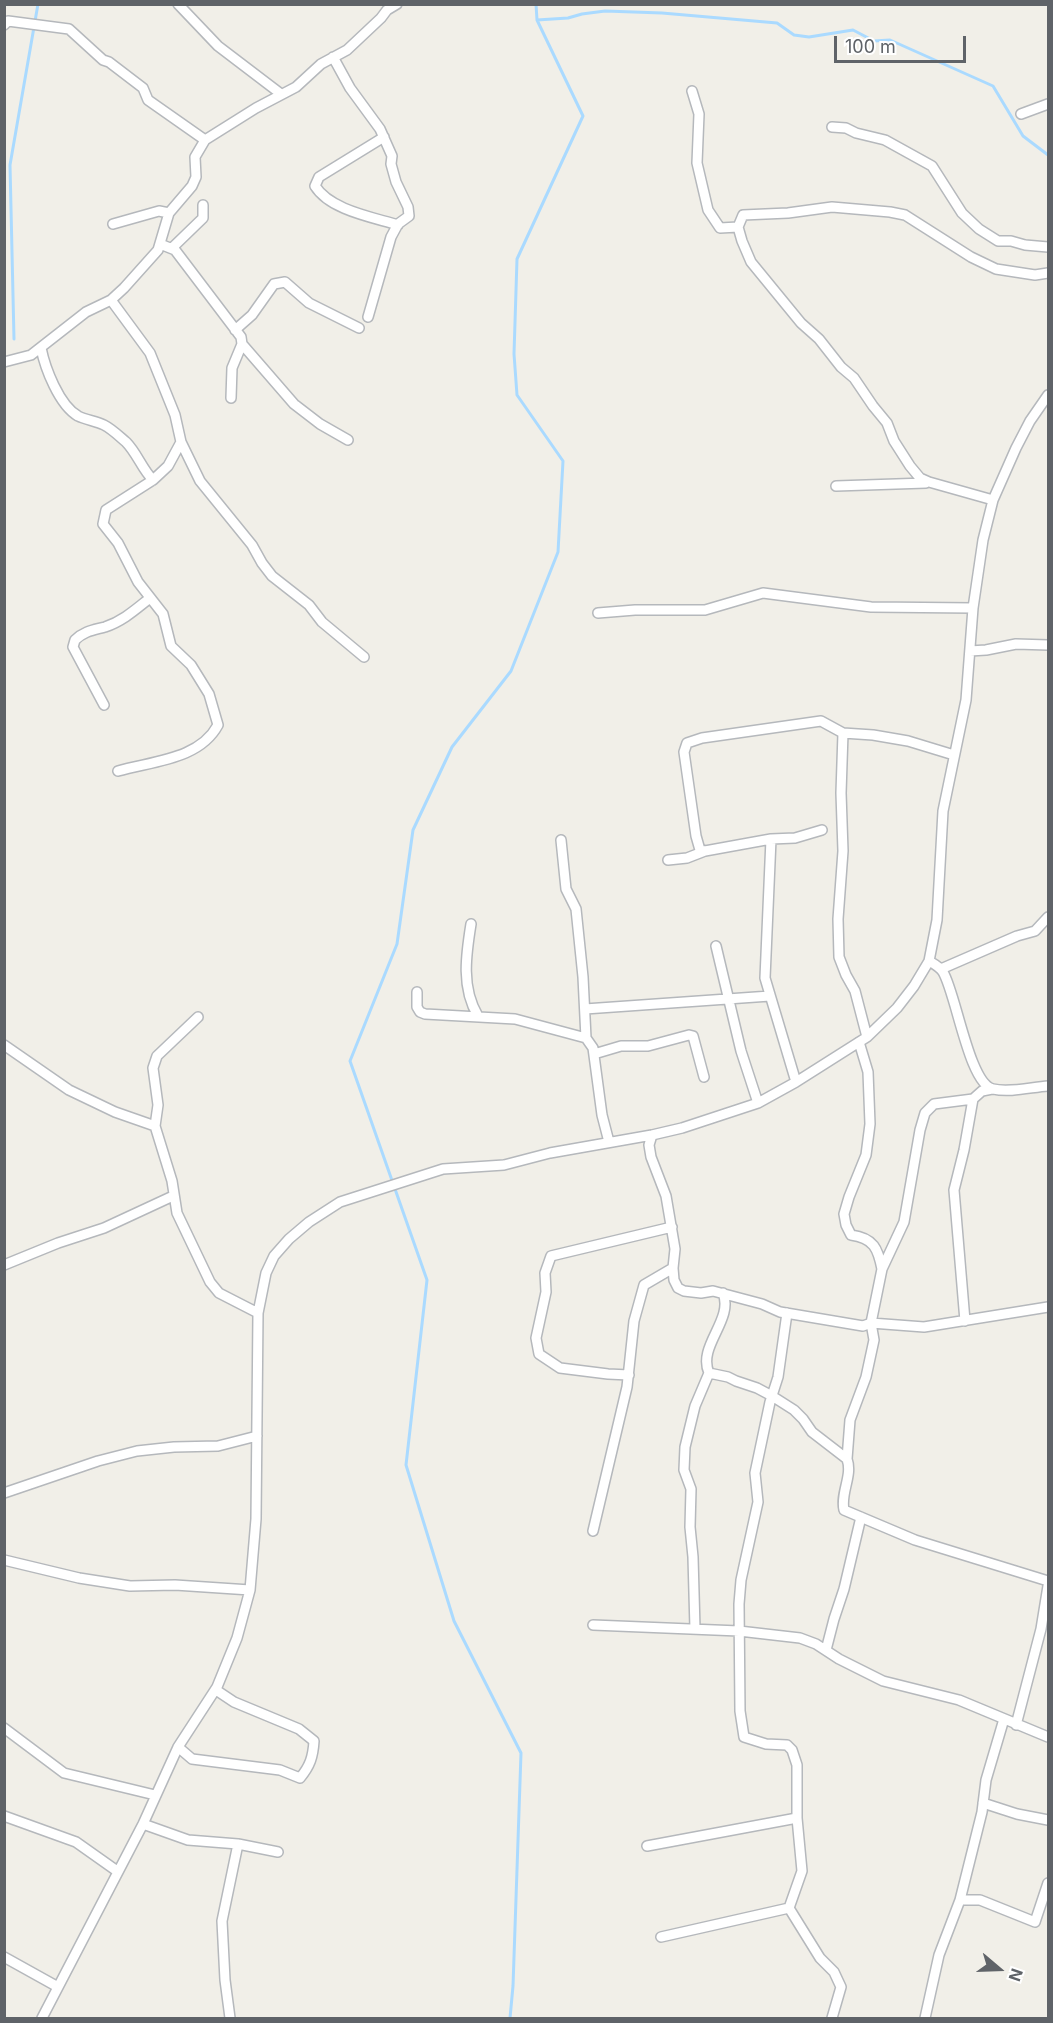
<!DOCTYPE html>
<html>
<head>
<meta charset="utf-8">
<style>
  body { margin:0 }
  #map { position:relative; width:1053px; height:2023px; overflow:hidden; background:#f1efe8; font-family:Inter,sans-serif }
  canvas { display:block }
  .frame { position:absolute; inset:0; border:6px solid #5f6368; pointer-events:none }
  .north { position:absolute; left:969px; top:1939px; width:60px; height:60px; -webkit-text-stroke:4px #fff; paint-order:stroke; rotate:109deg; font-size:16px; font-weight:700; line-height:24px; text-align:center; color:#5f6368 }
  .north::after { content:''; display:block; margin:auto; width:21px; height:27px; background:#5f6368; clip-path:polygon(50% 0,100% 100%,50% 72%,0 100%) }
  .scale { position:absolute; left:834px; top:36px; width:132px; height:27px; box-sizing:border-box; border:3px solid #5f6368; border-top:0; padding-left:8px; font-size:18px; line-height:21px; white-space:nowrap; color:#5f6368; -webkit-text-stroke:4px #fff; paint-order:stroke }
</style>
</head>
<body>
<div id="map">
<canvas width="1053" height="2023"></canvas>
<div class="frame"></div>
<div class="north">N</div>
<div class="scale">100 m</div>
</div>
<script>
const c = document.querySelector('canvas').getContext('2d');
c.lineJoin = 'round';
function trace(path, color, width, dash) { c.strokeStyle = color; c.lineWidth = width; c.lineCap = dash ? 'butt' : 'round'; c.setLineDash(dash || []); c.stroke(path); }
const stream = new Path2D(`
  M537,20L568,18L582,14L605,11L662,13L777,23L794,35L809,37L853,30L874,41L890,40L993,86L1023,136L1048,155
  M14,339L10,165L38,4
  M510,2018L513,1986L521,1753L454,1621L406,1465L427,1280L350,1061L397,944L413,830L452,747L511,671L558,552L563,461L517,395L514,354L517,259L583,116L537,20L536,4`);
const minor = new Path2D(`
  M178,4L218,46L281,94
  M4,25L8,21L69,29L103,60L109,62L143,88L148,100L205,140
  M333,57L350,88L380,129L392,156L391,164L396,182L408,207L409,216L398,224L391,237L368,317
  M692,91L699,114L697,163L708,210L720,228L738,227
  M1021,114L1048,104
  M832,127L846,128L856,133L885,140L932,166L962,213L979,229L998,241H1011L1025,245L1048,247
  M384,137L319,177L315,186C330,210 372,217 398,225
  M113,224L159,211L169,213
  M160,244L175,250L241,337L242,344L232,368L231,398
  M172,248L203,218V205
  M111,300L150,353L175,415L181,442
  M235,330L252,315L274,284L285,282L309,303L359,328
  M242,344L294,404L320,424L348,440
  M41,348C45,368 59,405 78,416C86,420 96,421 104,425C112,429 120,437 126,442C137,453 142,469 153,480L168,466L181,442L200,481L252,545L262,563L272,576L309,605L322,622L364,657
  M4,362L31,355L86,312L111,300L124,288L158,250L169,213L192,186L196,177L195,157L205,140L256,108L296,87L321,64L347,50L381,18L387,10L397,4
  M836,486L926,483
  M993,500L929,482L920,478L910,466L894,441L887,423L873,406L854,378L841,367L819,339L801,323L751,262L742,241L738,227L743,215L788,213L832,207L890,212L905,215L971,257L996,269L1035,275L1048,273
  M598,613L635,610H705L763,593L871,607L973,608
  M970,651L986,650L1016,644L1048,645
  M104,705L73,647L75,640C84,631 94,630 105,627C123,621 136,609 150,598
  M843,733L841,793L843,851L838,919L839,957L846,975L855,991L867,1037
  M118,771C152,761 199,760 218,725L209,694L191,665L171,646L163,614L138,582L118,543L103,524L106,510L153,480
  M771,839L765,978L796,1082
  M561,840L566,889L576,909L583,977L586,1038
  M705,851L700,850L696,836L684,752L687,743L702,738L821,721L843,733L873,735L908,741L954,755
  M668,860L687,858L705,851L771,839L795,838L822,830
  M471,924C466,955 461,988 478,1016
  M716,946L741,1051L758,1103
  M929,961C934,964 940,967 943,972C956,993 969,1084 993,1089C1010,1093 1032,1087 1048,1086
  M941,969L1017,936L1035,931L1048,917
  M417,992V1007L420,1012L425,1014L515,1019L586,1038L593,1048L602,1115L609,1142
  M585,1009L770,996
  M198,1017L157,1056L153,1068L158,1105L155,1126L172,1181L177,1213L210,1282L219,1293L258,1313
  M859,1042L868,1072L870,1124L866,1155L849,1197L844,1214L846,1225L851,1235C874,1238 878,1249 882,1269
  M4,1045L69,1090L115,1112L155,1126
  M594,1054L621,1046H648L689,1035L693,1036L704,1077
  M652,1135L649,1145L651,1157L666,1196L675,1249L673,1268L674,1280L678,1288L684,1291L701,1293L713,1291L762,1304L780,1312L863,1326L871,1323L924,1327L1048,1307
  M4,1265L58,1243L104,1228L173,1196
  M723,1293C734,1320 697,1346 709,1373L728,1377L736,1381L757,1388L772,1396L794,1410L803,1419L812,1432L847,1459C853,1476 840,1493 844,1510L915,1540L1048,1581
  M787,1313L778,1377L770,1402L755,1473L758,1502L741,1580L739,1604L740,1711L744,1737L766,1744L787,1745L792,1750L797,1765V1818L802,1871L789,1908L820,1958L834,1972L841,1987L832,2018
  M965,1321L954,1190L964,1150L973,1099
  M629,1375L608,1374L560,1368L539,1354L536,1338L546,1292L545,1273L551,1256L672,1227
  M847,1459L850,1420L866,1377L874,1340L871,1323L882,1269L904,1222L920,1130L925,1113L934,1104L973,1099L982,1091L992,1089
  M4,1493L98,1461L137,1451L174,1447L218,1446L257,1436
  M593,1531L627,1387L634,1321L644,1285L673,1268
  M4,1560L79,1578L130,1586L175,1585L250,1590
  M593,1625L739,1631L800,1638L816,1644L839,1659L883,1681L959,1700L1048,1737
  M695,1629L693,1557L690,1527L691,1489L684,1470L685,1447L695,1406L709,1373
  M826,1650L834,1619L844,1589L861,1517
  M1016,1725L1041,1629L1048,1586
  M4,1728L64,1773L155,1795
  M178,1747L192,1759L280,1770L300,1778C310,1766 313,1757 314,1741L299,1729L234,1702L216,1690
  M983,1803L1017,1814L1048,1820
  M4,1816L76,1842L117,1871
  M143,1824L188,1840L238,1844L278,1852
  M647,1846L797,1818
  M960,1900L982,1812L986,1780L1004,1719
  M661,1937L789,1908
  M4,1957L58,1987
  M42,2018L143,1824L178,1747L217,1687L237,1638L250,1590L256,1519L258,1313L266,1273L274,1256L289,1239L309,1222L340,1202L443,1169L504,1165L550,1153L652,1135L682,1128L758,1103L796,1082L867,1037L897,1008L914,986L929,961L937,920L943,811L966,700L973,608L983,540L993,500L1016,448L1030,421L1048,395
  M230,2018L225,1980L222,1921L238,1844
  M925,2018L939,1955L960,1900H980L1035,1922L1048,1883`);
trace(stream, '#aadaff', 3);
trace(minor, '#b5b8bc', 12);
trace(minor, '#fff', 9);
</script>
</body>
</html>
